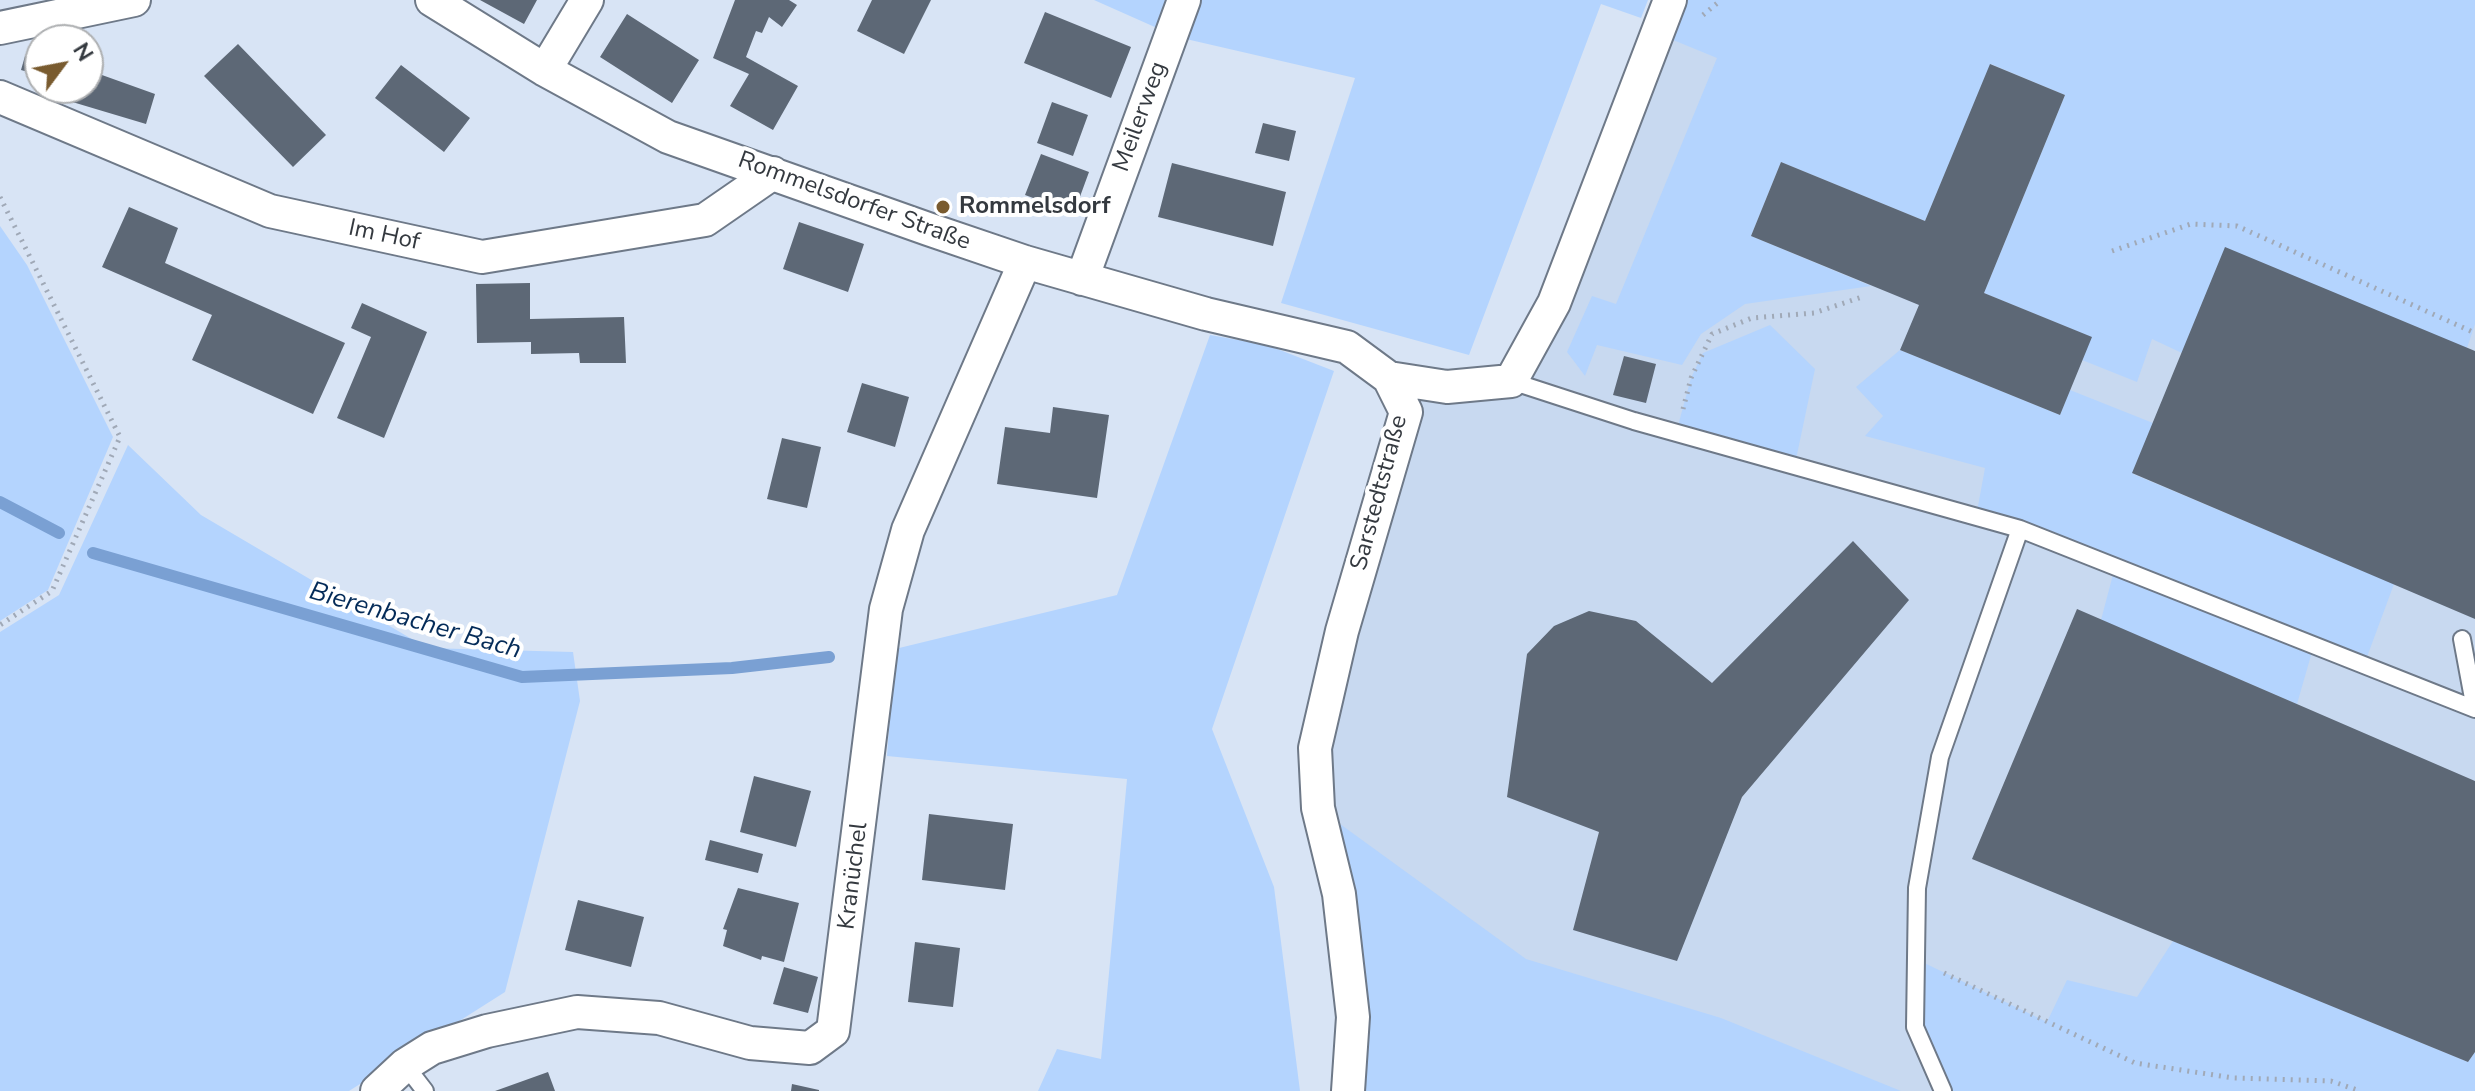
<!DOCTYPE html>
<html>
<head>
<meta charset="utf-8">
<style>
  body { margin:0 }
  #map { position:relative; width:2475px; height:1091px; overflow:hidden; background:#d8e4f5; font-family:"Nunito Sans",sans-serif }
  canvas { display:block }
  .north { position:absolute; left:24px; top:24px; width:80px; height:80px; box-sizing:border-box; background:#fff; border:2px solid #aeb0b2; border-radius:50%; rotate:58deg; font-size:22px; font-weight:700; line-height:32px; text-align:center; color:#34393f }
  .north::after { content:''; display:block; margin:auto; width:28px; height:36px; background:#795b2f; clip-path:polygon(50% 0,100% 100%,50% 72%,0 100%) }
</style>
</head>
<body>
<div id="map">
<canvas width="2475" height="1091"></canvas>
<div class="north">N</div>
</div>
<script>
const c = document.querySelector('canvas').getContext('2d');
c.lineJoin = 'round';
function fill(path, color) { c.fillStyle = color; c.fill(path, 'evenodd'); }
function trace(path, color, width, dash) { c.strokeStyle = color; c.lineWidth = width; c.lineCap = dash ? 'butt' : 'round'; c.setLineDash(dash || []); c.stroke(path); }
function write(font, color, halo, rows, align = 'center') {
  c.font = font + ' "Nunito Sans",sans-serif'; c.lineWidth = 8; c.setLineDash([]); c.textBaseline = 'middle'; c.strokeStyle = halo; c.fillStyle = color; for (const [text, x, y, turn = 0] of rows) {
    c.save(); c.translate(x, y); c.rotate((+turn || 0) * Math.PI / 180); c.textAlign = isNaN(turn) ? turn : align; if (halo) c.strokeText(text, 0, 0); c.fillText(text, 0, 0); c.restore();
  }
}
const built = new Path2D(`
  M2475,0V1091H1348L1318,808L1395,449L1389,378L1511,381L1656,33Z`);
const green = new Path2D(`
  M1094,0H1168L1157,28Z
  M1201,0H1648L1641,18L1601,4L1469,355L1281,303L1355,78L1186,39Z
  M1670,0H2475V324L2467,348L2182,353L2152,339L2137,382L2082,360L2091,337L1984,293L2065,95L1991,64L1925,221L1781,162L1751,236L1871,286L1745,304L1701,334L1682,365L1597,345L1585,376L1567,352L1592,296L1616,304L1717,58L1656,33Z
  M0,226L27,265L113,437L48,590L0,621Z
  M1770,325L1815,369L1795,464L1676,433L1691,378L1703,353Z
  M1210,335L1267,345L1334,371L1212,729L1274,887L1300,1091H1038L1057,1049L1101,1059L1127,779L887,756L895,649L1117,595Z
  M1900,350L2060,415L2070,390L2153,423L2133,474L2394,584L2364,665L2314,645L2297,704L2101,620L2115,567L1976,517L1985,468L1865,436L1883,416L1856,387Z
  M128,445L201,515L427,648L573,652L580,701L505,992L349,1091H0V632L59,595Z
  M1318,808L1526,959L1721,1018L1901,1091H1348Z
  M2173,941L2468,1062L2475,1052V1091H1943L1915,1027L1916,959L2047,1022L2067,980L2137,997Z`);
const stream = new Path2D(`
  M0,502L59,533
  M93,553L522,677L732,668L829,657`);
const building = new Path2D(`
  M480,0H537L524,24Z
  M735,0H789L797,5L782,27L769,17L762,33L756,31L746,57L798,86L773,130L730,106L749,74L713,58Z
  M872,0H931L904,54L857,31Z
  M1045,12L1131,47L1111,98L1024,63Z
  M627,14L699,60L672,103L600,57Z
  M238,44L326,135L293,167L204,76Z
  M25,56L40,60V80L34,79L35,74L21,70Z
  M1990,64L2065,95L1984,293L2092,337L2060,415L1900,350L1919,305L1751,236L1781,162L1925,221Z
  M401,65L470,118L444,152L375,98Z
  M88,70L155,94L146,124L59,98L62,88H88Z
  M1052,102L1088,115L1073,156L1037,143Z
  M1263,123L1296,131L1289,161L1255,153Z
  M1041,154L1089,172L1074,213L1025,195Z
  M1172,163L1286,192L1273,246L1158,217Z
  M129,207L178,228L165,263L345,343L313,414L192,360L212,315L102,267Z
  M799,222L864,244L848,292L783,269Z
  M2225,247L2475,351V619L2132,473Z
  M530,283V319L624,317L626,363H580L579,353L531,354V342L477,343L476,284Z
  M362,303L427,332L384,438L337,418L371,337L351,328Z
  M1624,356L1656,364L1646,403L1613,395Z
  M862,383L909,397L895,447L847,432Z
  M1053,407L1109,415L1097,498L997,484L1005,427L1050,433Z
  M782,438L821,447L807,508L767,499Z
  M1853,541L1909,600L1742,797L1677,961L1573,930L1599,832L1507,797L1527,654L1554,626L1589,611L1636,621L1712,683Z
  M2077,609L2475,781V1052L2468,1062L1972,859Z
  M754,776L811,791L796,847L740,832Z
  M929,814L1013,824L1005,890L922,880Z
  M710,840L763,854L758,873L705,860Z
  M738,888L799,903L784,962L762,956L761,960L723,946L727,930L723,929Z
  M578,900L644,917L631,967L565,950Z
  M915,942L960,948L953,1007L908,1002Z
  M784,967L818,977L808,1013L773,1004Z
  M548,1072L555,1091H495Z
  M792,1084L819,1090V1091H791Z`);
const path = new Path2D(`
  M1703,15L1721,0
  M0,197L120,437L52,591L0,625
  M2112,251L2191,224L2237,226L2475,333
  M1683,409L1691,378L1712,334L1752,318L1814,313L1862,297
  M1944,973L2135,1063L2234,1078L2331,1081L2360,1091`);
const service = new Path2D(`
  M1511,381L1634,421L2020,529L1940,757L1917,888L1915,1027L1943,1091
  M2020,529L2475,709
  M2462,639L2475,709
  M405,1065L425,1091`);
const minor = new Path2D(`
  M432,0L545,70L668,137L928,229L1025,262L1206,314L1347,347L1389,378L1447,387L1511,381L1554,303L1670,0
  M0,28L134,0
  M545,70L587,0
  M0,97L270,211L482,257L705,220L773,173
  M1082,279L1184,0
  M377,1091L405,1065L432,1048L487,1031L577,1012L659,1018L750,1043L810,1048L833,1031L886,609L908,530L1025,262
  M1348,1091L1353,1017L1339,894L1318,808L1315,748L1342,631L1406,412L1389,378`);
const markers = [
  [943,207,8,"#795b2f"]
];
const streetNames = [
  ["Meilerweg",1141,117,-70],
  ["Rommelsdorfer Straße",854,202,20],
  ["Im Hof",384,236,12],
  ["Sarstedtstraße",1380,493,-75],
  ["Kranüchel",854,876,-83]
];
const poiNames = [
  ["Rommelsdorf",959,207]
];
const waterNames = [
  ["Bierenbacher Bach",415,622,16]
];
fill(built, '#c8d9f0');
fill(green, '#b4d4fe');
trace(stream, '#7aa0d3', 12);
fill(building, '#5d6876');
trace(service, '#6e7988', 20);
trace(minor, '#6e7988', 36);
trace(path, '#a0a9b7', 5, [2, 6]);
trace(service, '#fff', 16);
trace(minor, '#fff', 32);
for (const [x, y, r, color] of markers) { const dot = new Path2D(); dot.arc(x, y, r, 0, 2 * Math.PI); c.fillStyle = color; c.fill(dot); trace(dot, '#fff', 3); }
write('24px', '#34393f', '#fff', streetNames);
write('bold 24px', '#34393f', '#fff', poiNames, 'left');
write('italic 26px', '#042b58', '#fff', waterNames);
</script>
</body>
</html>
